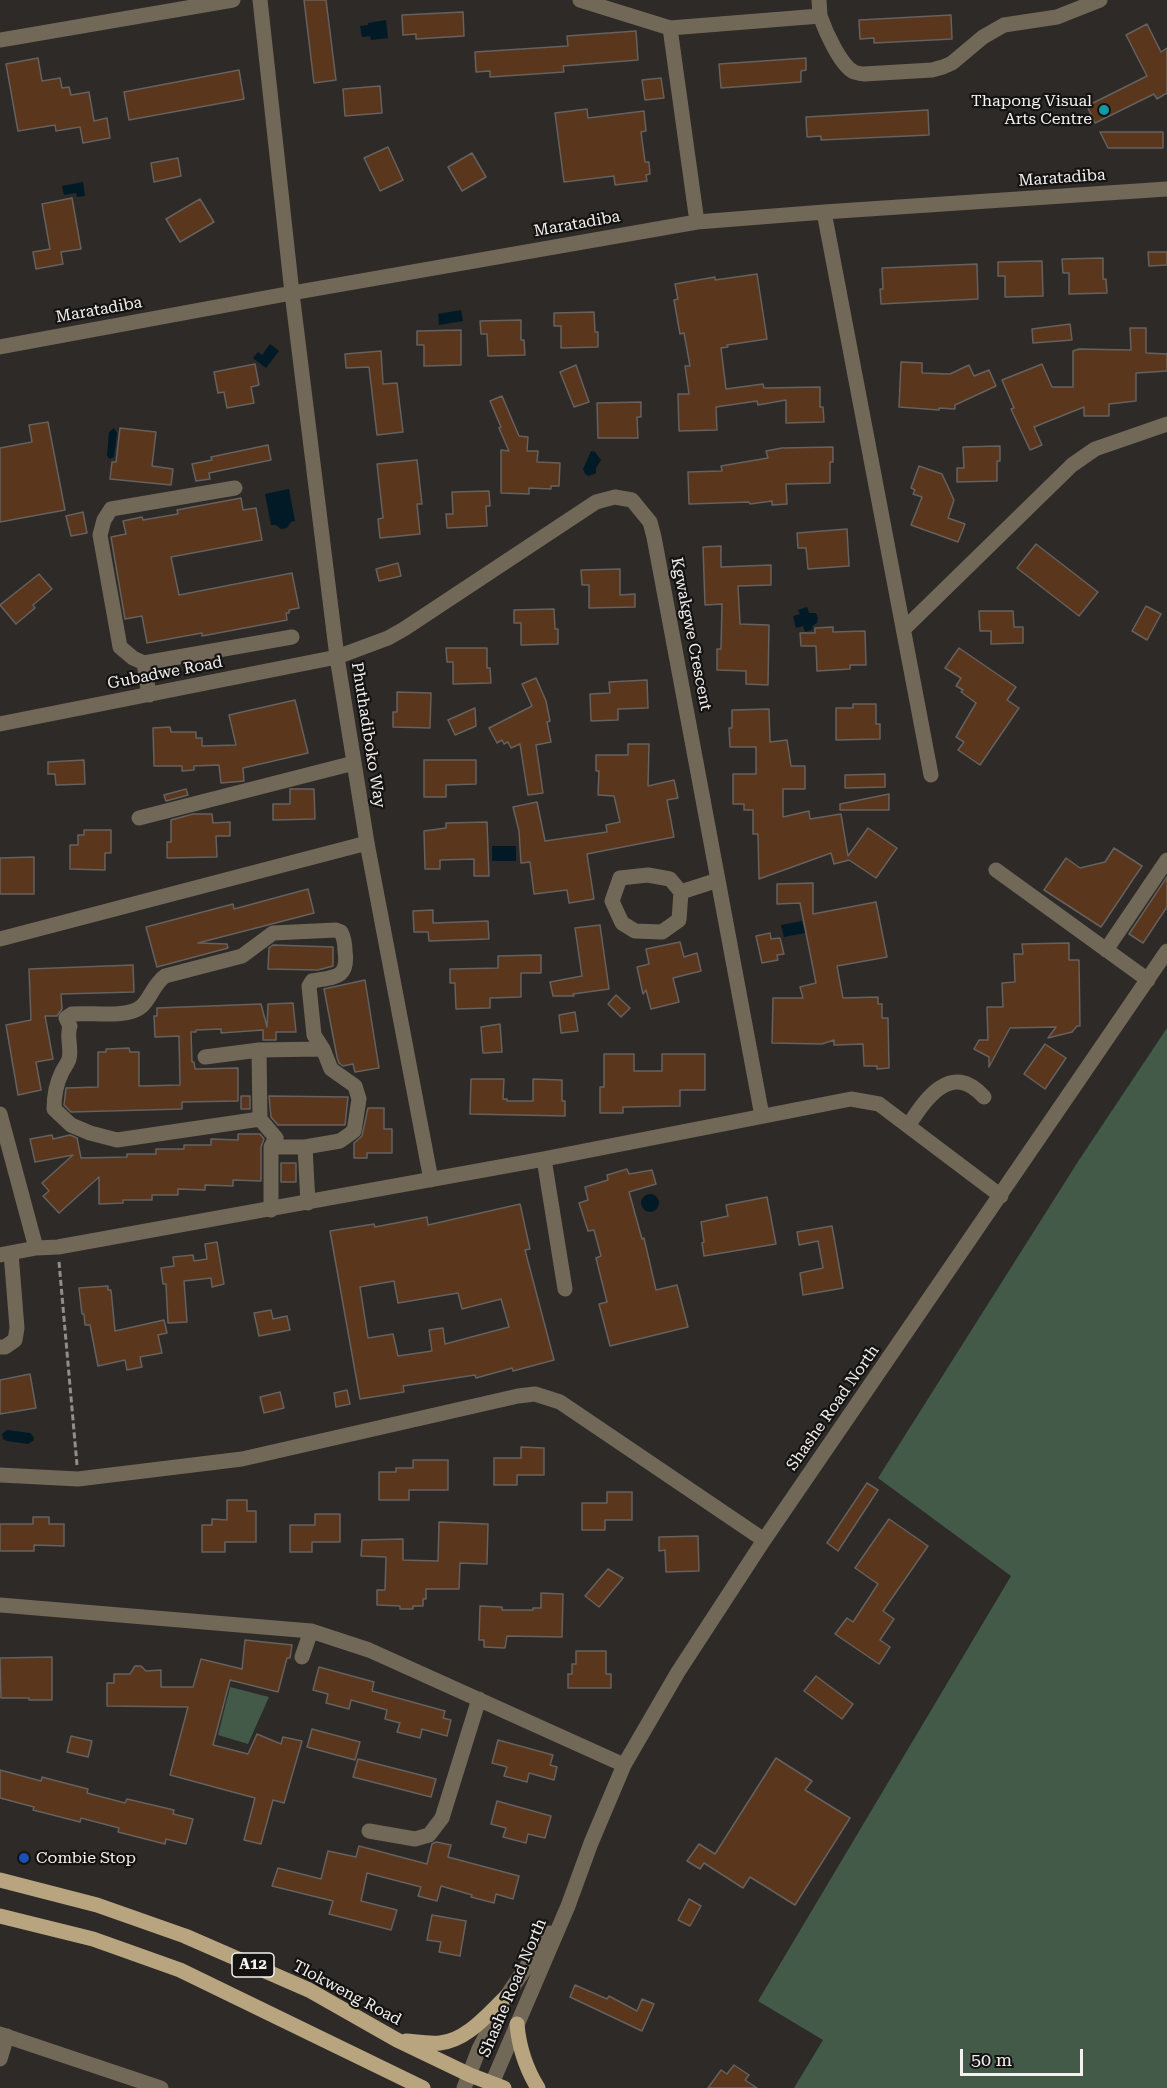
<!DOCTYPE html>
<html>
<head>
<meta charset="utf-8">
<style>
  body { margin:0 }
  #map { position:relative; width:1167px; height:2088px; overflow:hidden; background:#2d2a28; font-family:"Roboto Serif",serif }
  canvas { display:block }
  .scale { position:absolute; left:960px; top:2049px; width:123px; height:27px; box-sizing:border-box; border:3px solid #f4f2f0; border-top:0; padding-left:8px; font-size:18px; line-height:21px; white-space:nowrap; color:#f4f2f0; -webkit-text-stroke:4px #151312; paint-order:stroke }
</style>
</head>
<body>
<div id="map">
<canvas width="1167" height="2088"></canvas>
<div class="scale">50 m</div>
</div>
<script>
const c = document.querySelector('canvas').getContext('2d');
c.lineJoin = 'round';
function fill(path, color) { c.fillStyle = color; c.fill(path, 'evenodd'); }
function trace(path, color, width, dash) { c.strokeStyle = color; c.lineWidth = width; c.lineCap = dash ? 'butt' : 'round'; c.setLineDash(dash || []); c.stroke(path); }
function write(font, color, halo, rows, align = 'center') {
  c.font = font + ' "Roboto Serif",serif'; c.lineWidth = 4.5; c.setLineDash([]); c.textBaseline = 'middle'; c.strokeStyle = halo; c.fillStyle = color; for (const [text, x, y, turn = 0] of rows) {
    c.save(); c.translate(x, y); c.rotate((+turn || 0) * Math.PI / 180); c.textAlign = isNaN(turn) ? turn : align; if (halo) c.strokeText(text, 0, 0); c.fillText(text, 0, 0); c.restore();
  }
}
const green = new Path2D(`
  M1167,1028V2088H794L823,2040L758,2001L1011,1576L878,1478L1079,1160Z
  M230,1687L269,1697L248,1744L218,1735Z`);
const water = new Path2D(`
  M386,20L388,38L371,40L370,36L362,37L360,26L368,25V23Z
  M83,182L85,196L77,197L76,193L64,195L62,186Z
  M461,310L463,321L439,325L438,314Z
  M270,344L279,351L266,368L253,358L258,352L262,355Z
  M114,428L117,433L114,457L110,459L107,456L109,432Z
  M591,451L595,452L601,460L596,468V473L589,476L585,474L583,469Z
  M289,489L295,521L291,522L287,528L281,529L276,525H271L265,494Z
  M807,607L809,613H816L818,618L817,623L812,626L813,629L805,632L803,626L796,628L793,616L800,614L798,610Z
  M492,846H516V861H492Z
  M802,921L805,933L784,937L781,925Z
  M641 1203a9 9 0 1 1 18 0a9 9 0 1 1-18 0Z
  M7,1430L30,1433L33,1436L34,1440L28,1444L7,1441L3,1439L2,1434Z`);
const building = new Path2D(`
  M304,0H326L336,80L314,83Z
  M463,12L464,36L416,39V34L403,35L402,15Z
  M951,15L952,39L874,43V38L860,39L859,20Z
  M1147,24L1161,52L1167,48V93L1157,99L1154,94L1095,123L1087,106L1147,76L1126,35Z
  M636,31L638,60L563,66L564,72L490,77V71L476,72L475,52L568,46L567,36Z
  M38,58L42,81L60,78L62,88L69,87L71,95L89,92L94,121L107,118L110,138L83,143L80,127L56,131L55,125L18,131L6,64Z
  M806,58V70L801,71V82L721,88L719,64Z
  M239,70L244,99L129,120L124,92Z
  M661,78L664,98L645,100L642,80Z
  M380,86L382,113L345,116L343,89Z
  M587,109L588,118L644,111L646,131L641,132L645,162H649L650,174L646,175L647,181L615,185L614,176L564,182L555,113Z
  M928,110L929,135L821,140V136L807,137L806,117Z
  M1100,132H1163V148H1108Z
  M388,147L403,180L380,191L364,158Z
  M472,153L486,177L462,191L448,167Z
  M178,158L181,176L154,182L151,163Z
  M72,198L81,249L61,252L63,264L36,269L33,252L50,249L42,204Z
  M200,199L214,222L180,242L166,219Z
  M1148,252H1167V265L1149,266Z
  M1103,258V279H1106L1107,293L1069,294V273H1063L1062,259Z
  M1042,261L1043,296L1005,297V276H998V262Z
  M977,264L978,299L881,304L880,289H883L882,268Z
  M757,274L767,339L727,345L728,347L721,348L726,389L763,384L764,388L820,387V407H823L824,422L786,423V400L758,405L757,401L716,407L717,430L679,431L678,394H689L685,366H690L684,333L680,334L674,300L678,299L675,284L715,277V280Z
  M594,312L595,332H598V347L561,348V326H554V313Z
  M521,320V340H524L525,355L488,356L487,334H481L480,321Z
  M1070,324L1072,340L1033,343L1032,329Z
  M1130,328H1146V353L1167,354V371L1136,373V401L1109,404V416H1084V407L1034,427L1042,445L1030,450L1011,409L1014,408L1002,380L1042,364L1052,387H1073V351L1079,349L1131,350Z
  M461,330V365L424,366V345H417V331Z
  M381,351L383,384L397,383L403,432L377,435L369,367L346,368L345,354Z
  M901,362L922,363V373L950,374L969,365L974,376L989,370L996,386L955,405V409L939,408V410L899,407Z
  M255,364L259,385L251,387L254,403L227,408L224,392L218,393L214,372Z
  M576,365L589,402L574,407L560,372Z
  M502,396L519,436L528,437L527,451H538L537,462L560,463L559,486H551V489L529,488V494L501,493V450L509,451L499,428L501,427L490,401Z
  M641,402V417H637L638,438H598L597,403Z
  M48,422L65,510L0,522V448L32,442L29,425Z
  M120,428L156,432L152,466L173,469L171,485L110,479L112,462H116Z
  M268,445L271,460L209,473L210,479L196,481L192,464L212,460L211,457Z
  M1000,446V461H997V481L957,482V468H964L963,447Z
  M833,447V462H830V483L786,484L787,504L772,505V501L750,504L749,502L689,504L688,472L722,471L721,466L768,458L766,451L782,448Z
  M417,460L422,504H417L420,534L380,538L378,519L383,518L377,464Z
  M919,466L942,474L954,500L948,518L965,524L958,542L911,525L922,497L913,494L915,490L911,488Z
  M489,491L490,506H486L487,526L447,528L446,514H453L452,492Z
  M241,498L243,510L256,508L262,540L171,557L179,595L292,573L299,608L289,610V613H286L287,620L202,636V633L147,643L142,616L125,619L111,537L126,534L123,521L142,517L143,520L178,514L177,510Z
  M83,512L87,533L71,536L66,516Z
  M847,529L849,566L808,569L806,548H798L797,533Z
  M1036,544L1098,592L1079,616L1017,568Z
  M721,546V567L771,565V585L738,586L740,624L769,625L768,685L746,684V671L717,670V649H721L722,604L705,605L703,547Z
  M398,563L401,576L379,581L376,569Z
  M620,569V595L635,594V607L589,608V585H582L581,570Z
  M39,574L52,589L33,605L35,608L16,624L0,605Z
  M1146,606L1161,614L1147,640L1132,631Z
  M554,609L555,629H558V644L521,645V623H514V610Z
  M979,611H1013L1014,627H1023V643L991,644V631H980Z
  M833,627V632L865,631L866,665H850V669L817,671L816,646H801L800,633H815V628Z
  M446,648H487V668H490L491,683L453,684V662H447Z
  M959,648L1016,687L1007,700L1019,708L980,765L958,750L964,742L956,737L976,703L961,692L963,690L956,686L961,678L945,668Z
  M536,678L546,701L550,721L547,722L551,742L536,745L543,793L528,795L520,744L511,748L508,742L504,744L502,740L497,743L489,728L532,706L522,684Z
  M647,680L648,708L618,709V720L591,721L590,694L610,693L609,682Z
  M397,692L431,693L430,728L393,727V712H397Z
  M295,700L308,753L243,768L244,781L221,783L219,765L194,766V770L182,771V766H154L153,728L170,727L171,732H196V738H202V746L236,745L229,715Z
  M853,704H876V724H880V739L836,740V708H853Z
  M475,708L476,726L455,735L448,720Z
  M769,709L770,742L787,740L791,766H805V789H783V817L809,811L810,819L841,814L848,856L868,828L897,848L876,878L849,860L834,864L831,853L759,879L758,834H753V810H744V804H733V774H756V747H730L729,728H732V710Z
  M628,744H649L648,786L674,780L678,798L667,800L674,837L587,854L594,899L569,903L567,890L534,894L530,862L521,863L519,831L513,807L537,802L545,841L607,832L606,825L620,822L614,796L598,795L599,771H596V755H628Z
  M84,760L85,784L56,785L55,774H48V762Z
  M424,760H476V784L446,785V797H424Z
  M885,774V787L845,788V775Z
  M186,789L188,795L166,801L164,795Z
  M290,789H314L315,819L273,820V804H290Z
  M889,794V810H840V804Z
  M193,814H212L213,823L230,822V836H216L217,857L167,858V842H171V820Z
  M487,822L489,876H474V859L440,860V869H425L424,831L446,828V823Z
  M84,830H111V853H105V870L70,869V845H78V835H84Z
  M1114,848L1142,866L1101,927L1044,890L1066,858L1080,868L1105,862Z
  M34,857V894H0V858Z
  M1167,877V907L1143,943L1129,934Z
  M813,883V914L876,902L887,957L837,966L843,998L878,997V1004H882V1018H888L889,1068L877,1069V1066H864L863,1044L834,1045V1040L822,1044L772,1043L773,998H803L800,987L816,983L800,903L777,904V884Z
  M308,889L314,913L198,943L227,944L228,948L157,967L146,927L233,904L234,909Z
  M433,910V923L488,921L489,939L429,941L428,932H414L413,911Z
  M600,925L609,989L573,994L574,996H553L550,982L582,976L575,928Z
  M770,933L771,939L780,938L784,954L777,955L778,960L762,963L756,936Z
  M680,942L684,957L697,953L701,971L673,978L679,1002L651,1009L646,990L643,994L637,967L649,964L646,949Z
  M1069,943V960H1079L1080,1026H1077L1072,1032L1048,1038L1056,1027L1010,1028L989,1067V1057L974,1049L979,1040H988L987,1007H1003L1002,983L1015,982L1014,954H1023L1022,944Z
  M273,945L333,947V966L318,970L268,969L269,948Z
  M541,955V973H521V997L490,998V1008L456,1009L455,983H450V969L498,968V956Z
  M133,965L134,992L61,994L62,1009L57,1016H45L53,1059L36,1062L41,1090L18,1095L6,1025L31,1020L29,969Z
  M365,980L379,1068L355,1072L353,1064L343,1066L339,1063L337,1057L324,989Z
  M616,995L630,1008L621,1017L608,1004Z
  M293,1003L296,1032H276V1040H263V1030L221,1033V1029L196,1030V1032H191L192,1062H194L195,1069L238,1068V1101L182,1102V1109L71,1112L64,1105L66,1088L98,1087V1052H106V1049L129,1048L130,1052H139V1086L180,1085L179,1036L155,1037L154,1016H157V1008L261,1004L267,1027L268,1004Z
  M575,1012L578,1031L561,1033L559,1015Z
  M500,1024L502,1052L483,1053L481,1027Z
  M1045,1044L1066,1058L1045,1089L1024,1074Z
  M604,1054H634V1071H662V1054H705V1090H680V1106L623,1107V1113H600V1087H604Z
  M471,1079H504L503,1099H507V1101H533V1079L562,1080V1101H565V1116L470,1114Z
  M241,1096H250V1109H241Z
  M269,1096L348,1097L345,1125H278L271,1117Z
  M368,1108H384V1129H392V1153H367V1158H354V1143L362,1136Z
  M238,1134H260L264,1139L261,1147V1181L233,1180V1186L205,1185V1190L178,1189V1195H152V1200H123V1203L99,1204V1177L59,1213L43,1196L49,1191L42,1183L73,1155L35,1162L30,1139L52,1135L53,1139L70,1135L77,1138L81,1158L127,1157V1154H156V1149H184V1145H211V1139L238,1140Z
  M281,1163H296V1182H281Z
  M627,1169L629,1174L652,1170L656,1184L629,1192L642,1239L644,1238L656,1290L677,1285L688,1327L610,1346L599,1304L607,1302L596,1258L601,1256L594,1230L588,1231L579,1203L588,1200L585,1187L608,1180L607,1175Z
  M767,1197L776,1244L704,1256L702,1243L704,1242L701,1222L728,1216L726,1205Z
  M520,1204L530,1249L525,1250L554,1360L513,1371L512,1368L476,1378L475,1375L403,1386L404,1392L360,1399L330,1231L374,1224L375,1227L427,1217L428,1225ZM394,1281L398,1303L458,1293L462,1309L501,1299L509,1327L445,1344L443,1328L429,1330L432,1351L398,1356L393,1334L368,1338L360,1287Z
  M832,1226L843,1288L803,1295L800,1273L823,1268L818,1241L799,1245L797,1232Z
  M217,1242L224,1284L212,1287L211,1278L184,1281L187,1322L168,1323L166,1284H163L161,1268L174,1266L173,1257L193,1255L194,1261L207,1259L205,1244Z
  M108,1286V1290H111L115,1331L164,1320L167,1333L158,1335L162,1353L140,1357L142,1367L127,1370L125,1360L98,1366L90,1325H85L84,1314H82L79,1288Z
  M271,1310L273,1319L287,1316L290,1330L259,1336L254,1313Z
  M30,1374L36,1408L0,1414V1380Z
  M347,1390L350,1404L336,1407L334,1393Z
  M280,1392L284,1408L264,1413L260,1397Z
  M521,1447L544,1448V1475H517V1485H494V1458H521Z
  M413,1460H448V1490H409V1500H379V1472H396V1468H413Z
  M867,1483L878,1490L838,1551L827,1543Z
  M607,1492H632V1520H605V1530H582V1503H607Z
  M227,1500H247V1511H256V1542H225V1552H202V1525H212V1519L227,1520Z
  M315,1514H340V1542H312V1552H290V1525H315Z
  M33,1517H49V1524H64V1546L34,1545V1551H0V1524H33Z
  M889,1519L928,1546L883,1611L894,1619L880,1640L890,1647L879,1664L835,1634L847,1618L853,1622L878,1584L855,1568Z
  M439,1522L488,1524L487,1564L460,1563L459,1589H426V1599H423V1606H413V1609H400V1606L377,1605V1590H385L386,1557L361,1556L362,1540L403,1539V1560L438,1561Z
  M698,1536L699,1571L666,1572L665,1550L659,1551V1537Z
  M608,1569L623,1578L599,1607L585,1596Z
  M541,1593L563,1594L562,1637L507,1636L505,1648L484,1647V1640H479L480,1606L502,1607V1610H533V1608H541Z
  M245,1640L292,1645L290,1658H287L278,1692L230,1680L213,1745L248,1754L257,1734L281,1744L283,1737L302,1741L284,1803L273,1800L261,1844L244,1840L255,1798L170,1775L188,1707L107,1706V1683H114V1674H130L135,1666H141L146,1671L161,1670V1687H193L201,1659L242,1669Z
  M576,1651H606V1674H611V1688H568V1674H572V1664H576Z
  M52,1657V1700H29V1698H1L0,1658Z
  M319,1667L374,1682L372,1691L445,1711L443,1718L451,1720L447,1736L422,1729L420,1738L397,1732L400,1723L385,1719L387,1710L351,1700L349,1709L326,1703L328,1694L313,1690Z
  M816,1676L853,1704L842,1719L804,1691Z
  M312,1729L360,1742L355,1760L307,1747Z
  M71,1736L92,1741L88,1757L67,1752Z
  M498,1740L553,1755L550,1765L557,1767L554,1780L529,1773L527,1782L504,1776L507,1767L492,1763Z
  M776,1758L812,1781L805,1790L850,1818L795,1905L750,1877L743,1888L704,1863L700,1869L687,1861L699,1844L715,1854Z
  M358,1759L436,1779L431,1797L353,1777Z
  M0,1770L41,1781L42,1777L53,1780L88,1789L87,1793L125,1803L127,1799L174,1810L173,1814L193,1819L186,1844L166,1839L165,1844L118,1832L119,1828L81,1818L80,1822L33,1810L34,1807L0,1798Z
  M497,1801L551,1816L545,1838L528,1834L526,1843L503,1837L506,1828L491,1824Z
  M436,1842L451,1845L448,1857L519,1876L513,1899L496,1894L494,1903L471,1897L472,1895L441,1886L437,1901L418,1896L421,1887L367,1873L361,1901L397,1910L391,1930L329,1914L333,1901L272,1886L278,1868L321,1879L328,1851L356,1857L359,1846L427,1864L432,1844Z
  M689,1899L701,1906L690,1926L678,1920Z
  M432,1915L466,1921L460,1956L439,1952L441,1942L427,1940Z
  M575,1985L607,1999L609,1996L637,2011L642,1999L654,2004L642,2031L570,1997Z
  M734,2065L749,2075L745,2080L757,2088H708L721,2070L727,2074Z`);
const path = new Path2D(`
  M59,1262L77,1465`);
const minor = new Path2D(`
  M260,0L292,293L337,657L367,843L431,1180
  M580,0L670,28L820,16L819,0
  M820,16C825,30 840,65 854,72C857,73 860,74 864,74L932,70L943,67L952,63L983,37L1004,25L1057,17L1100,0
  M670,28L697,222
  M0,40L233,0
  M824,212L931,775
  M0,347L292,293L697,222L824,212L1167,189
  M904,629L1072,465L1095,449L1167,424
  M144,663L292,637
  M149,695L144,663L133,658L120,647L100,535L104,520L111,509L235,488
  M0,724L337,657L388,638L404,629L596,502L615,497L632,500L650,522L654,537L762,1116
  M139,818L354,763
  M996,870L1148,980
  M648,875L670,879L681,892L679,920L662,932L635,931L622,923L612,901L620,878Z
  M681,892L718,880
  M0,939L367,843
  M1106,950L1167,860
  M259,1050L260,1119
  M205,1057L259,1050L323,1049
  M0,1114L36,1248
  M908,1126C925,1100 951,1060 984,1097
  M271,1147H305L340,1141L354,1131L359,1099L355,1086L331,1069L323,1049L314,1035L309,986L312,981C334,977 349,979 345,951C345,944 344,938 341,932L336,930L273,933L242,956L165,976C154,984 151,997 142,1006C128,1019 91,1012 72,1014L66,1018L70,1026C66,1036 72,1048 69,1059C68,1063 64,1068 62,1072C56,1084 54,1095 54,1109L71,1125L90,1133L117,1140L260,1119L276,1138L271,1147V1210
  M305,1147L308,1203
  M544,1159L565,1289
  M0,1255L36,1248L58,1247L544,1159L851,1099L879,1104L1001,1196
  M0,1347H5L15,1340L17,1328L11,1253
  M0,1475L78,1479L242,1459L518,1396L535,1394L560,1402L764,1540
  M0,1605L311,1631L369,1650L624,1765
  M302,1657L311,1631
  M369,1831L415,1839L429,1835L442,1818L479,1699
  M0,2034L161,2088
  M0,2059L7,2036
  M464,2088L479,2049L506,1997L549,1933
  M490,2088L568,1906L591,1843L624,1765L678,1672L764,1540L1167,951`);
const major = new Path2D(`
  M0,1880L97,1905L185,1936L309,1990L397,2040L470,2075L504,2088
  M0,1916L93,1939L180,1970L423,2088
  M517,2024C519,2048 525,2067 538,2088
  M406,2041C417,2042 429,2044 440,2043C467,2040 487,2015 506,1997`);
const markers = [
  [1104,110,6,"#0f9aa8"],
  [24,1858,6,"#1a4fb4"]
];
const shields = [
  [253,1965,42]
];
const shieldNames = [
  ["A12",253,1965]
];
const poiNames = [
  ["Thapong Visual",1092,101],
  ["Arts Centre",1092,119],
  ["Combie Stop",36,1858,"left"]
];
const streetNames = [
  ["Maratadiba",1062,178,-4],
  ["Maratadiba",577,224,-10],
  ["Maratadiba",99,310,-10],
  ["Kgwakgwe Crescent",691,634,79],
  ["Gubadwe Road",165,673,-11],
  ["Phuthadiboko Way",368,735,81],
  ["Shashe Road North",833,1408,-55],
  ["Shashe Road North",513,1988,-67],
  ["Tlokweng Road",347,1993,28]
];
fill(green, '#435a49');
fill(water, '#021a25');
fill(building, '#5a361c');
trace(building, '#65615f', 1.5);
trace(path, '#918e8c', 3, [6, 3]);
trace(minor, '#716857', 15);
trace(major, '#b8a580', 15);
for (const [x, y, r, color] of markers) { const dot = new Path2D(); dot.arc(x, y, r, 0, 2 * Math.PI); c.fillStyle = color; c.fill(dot); trace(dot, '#151312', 2); }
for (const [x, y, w] of shields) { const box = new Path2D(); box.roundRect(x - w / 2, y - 12, w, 24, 4.5); c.fillStyle = '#151312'; c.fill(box); trace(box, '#f4f2f0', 1.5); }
write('bold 15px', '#f4f2f0', null, shieldNames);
write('16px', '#f4f2f0', '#151312', poiNames, 'right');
write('16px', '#f4f2f0', '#151312', streetNames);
</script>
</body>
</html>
